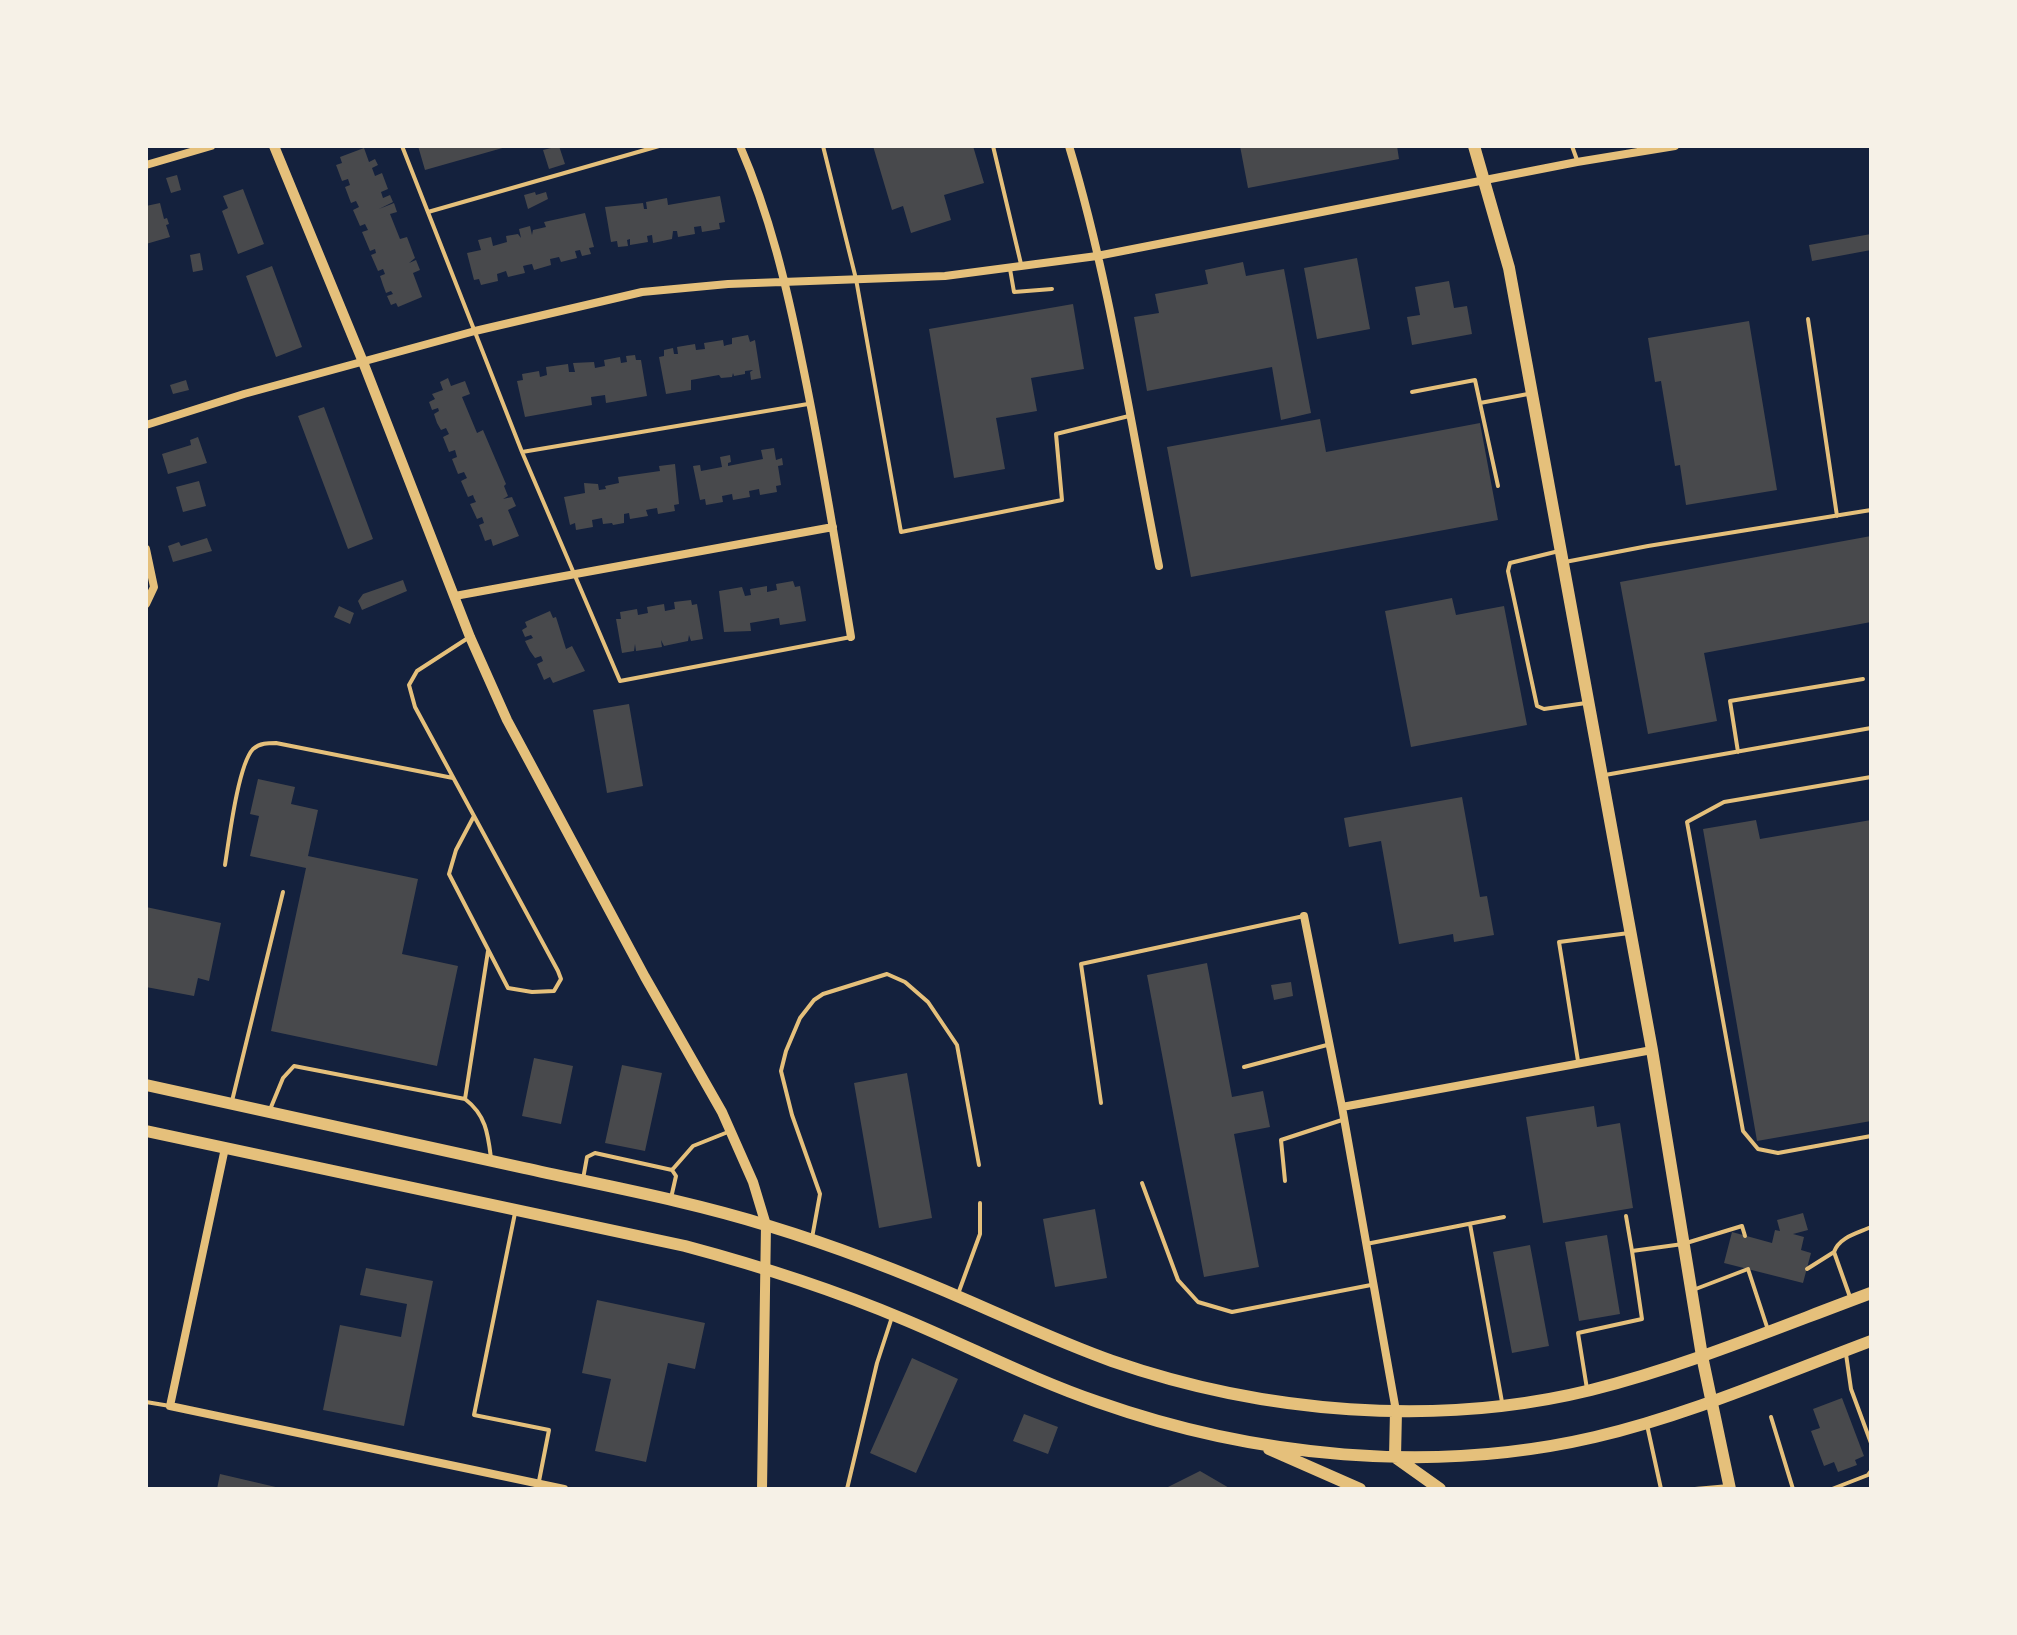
<!DOCTYPE html>
<html>
<head>
<meta charset="utf-8">
<style>
  body { margin:0 }
  #map { position:relative; width:2017px; height:1635px; overflow:hidden; background:#14213d; font-family:Literata,serif }
  canvas { display:block }
  .frame { position:absolute; inset:0; border:148px solid #f6f1e7; pointer-events:none }
</style>
</head>
<body>
<div id="map">
<canvas width="2017" height="1635"></canvas>
<div class="frame"></div>
</div>
<script>
const c = document.querySelector('canvas').getContext('2d');
c.lineJoin = 'round';
function fill(path, color) { c.fillStyle = color; c.fill(path, 'evenodd'); }
function trace(path, color, width, dash) { c.strokeStyle = color; c.lineWidth = width; c.lineCap = dash ? 'butt' : 'round'; c.setLineDash(dash || []); c.stroke(path); }
const building = new Path2D(`
  M418,146H506V147L425,170Z
  M559,146L565,164L549,169L543,150Z
  M873,146H973L984,183L944,195L951,220L911,233L903,206L892,210Z
  M1240,146H1397L1399,159L1248,188Z
  M364,148L369,162L375,159L378,165L372,168L375,176L382,173L388,189L381,192L383,198L390,195L393,202L379,209L394,203L397,212L390,214L400,239L407,237L415,258L409,263L416,260L420,270L413,273L422,297L398,307L396,303L391,305L387,296L393,294L391,291L386,293L383,285L380,276L385,274L383,269L378,271L371,255L376,253L375,249L370,251L362,232L368,230L365,224L360,226L353,210L359,207L356,201L351,203L345,187L350,185L348,179L342,181L336,165L342,163L340,157Z
  M177,175L181,190L171,193L166,178Z
  M243,189L264,244L238,254L222,211L228,208L223,196Z
  M535,192L536,195L546,192L548,199L528,209L524,195Z
  M720,196L725,222L719,223L720,229L702,232L701,226L694,227L695,234L678,237L677,231H673L672,239L653,243L652,235L647,236L648,242L630,245V239L627,240L628,246L618,247L617,241L611,242L605,207L643,203L644,209H647L646,202L667,198L668,205Z
  M160,203L164,219L167,218L169,224L166,225L170,237L146,244V206Z
  M585,213L594,247L589,248L591,254L582,256L580,250L575,251L577,258L561,262L559,257L550,259L551,265L534,270L532,264L527,265L523,266L525,273L508,277L506,271L497,274L498,281L481,285L479,279L474,280L467,253L481,250L478,240L491,237L493,246L507,242L506,236L518,234L521,238L519,229L530,226L532,235L533,230L546,227L544,222Z
  M1871,234V250L1812,261L1809,245Z
  M200,253L203,270L193,272L190,255Z
  M1357,258L1370,329L1317,339L1304,268Z
  M1243,262L1246,276L1284,269L1311,413L1281,420L1272,367L1147,391L1134,317L1159,313L1155,294L1208,284L1205,270Z
  M272,266L302,347L276,357L246,276Z
  M1449,281L1454,308L1467,306L1472,334L1412,345L1407,317L1420,315L1415,287Z
  M1073,304L1084,369L1031,378L1037,411L996,418L1005,469L954,478L929,329Z
  M1749,321L1777,490L1686,505L1680,465L1675,466L1661,381L1655,382L1648,338Z
  M748,335L750,342L755,340L761,378L751,380L750,372L753,370L745,371V374L734,376L733,373L732,377L721,378L719,375L691,380V390L666,394L659,357L664,356V350L673,348L674,354H678L677,347L695,344L696,350L705,349L704,343L723,340L724,346L727,345L732,344V338Z
  M635,355L636,360H641L647,396L606,403L605,395L591,397L592,405L525,417L517,381L523,380L522,374L539,371L540,377L547,375L546,367L568,364L569,372H575L573,363L594,362L595,368L605,366L604,360L620,357L621,363L627,362L626,356Z
  M448,378L451,386L465,381L470,394L462,397L477,433L483,430L506,484L504,486L508,496L503,499L512,497L516,506L508,510L519,536L493,546L491,539L485,541L479,525L484,523L482,517L477,519L470,504L476,502L474,498L473,495L468,497L461,481L467,478L464,472L458,474L452,459L457,457L455,450L449,452L443,437L449,434L446,428L441,430L437,423L434,414L439,411L438,408L432,410L429,402L435,399L432,394L443,390L440,382Z
  M186,380L189,390L173,394L170,385Z
  M324,407L373,539L348,549L298,416Z
  M1320,419L1326,452L1480,423L1498,520L1191,577L1167,447Z
  M198,437L207,463L168,474L162,454L191,445L190,440Z
  M774,448L776,460L782,458L783,465L778,466L781,485L776,486L777,492L760,495L759,489L749,491L750,497L733,500L732,494L722,496L723,502L706,505L705,499L700,500L693,466L700,465L701,471L722,467L720,457L730,455L731,462L728,463V466L763,459L761,450Z
  M675,464L679,504L674,505L675,511L658,514L657,508L651,509L646,510L648,516L630,519L629,513L624,514V523L613,525L612,523L603,524L602,518L592,520L593,527L576,530L575,523L570,525L564,497L585,493L584,483L598,484L599,490L606,489L605,486L619,483L618,477L660,471L659,466Z
  M199,481L206,506L183,512L176,487Z
  M1871,536V622L1704,653L1717,721L1648,734L1620,582Z
  M207,538L212,551L173,562L168,546L179,542L181,546Z
  M403,580L407,591L362,610L358,601L363,594Z
  M793,581L795,587L800,586L806,621L780,625L779,618L750,623L751,631L724,632L719,591L742,587L745,596L751,595L750,589L767,586V592L777,590L776,584Z
  M1452,598L1456,615L1504,606L1527,725L1411,747L1385,611Z
  M691,600L692,605L697,604L703,639L691,641L689,635L688,641L664,646L661,640L662,647L636,651L635,644L634,651L622,653L616,619H621L620,612L637,609L638,615L648,613L647,607L664,604L665,611L675,609L674,602Z
  M339,606L354,613L350,624L334,617Z
  M550,611L553,618L556,617L566,649L572,646L585,671L553,683L550,677L544,680L537,664L543,661L541,656L535,658L530,651L525,641L533,638L531,635L525,637L522,630L527,627L525,622Z
  M629,704L643,786L607,793L593,710Z
  M258,779L295,787L291,804L318,810L308,856L418,879L402,954L458,966L437,1066L271,1031L306,868L250,856L259,816L250,814Z
  M1462,797L1480,897L1487,896L1494,935L1454,942L1453,934L1399,944L1381,841L1349,847L1344,818Z
  M1756,820L1760,839L1871,820V1121L1757,1141L1703,829Z
  M146,907L221,923L209,981L198,978L194,996L146,987Z
  M1207,963L1232,1097L1263,1091L1270,1127L1234,1134L1259,1267L1204,1277L1147,975Z
  M1291,982L1293,996L1274,1000L1271,985Z
  M534,1058L573,1066L561,1124L522,1116Z
  M622,1065L662,1073L645,1151L605,1143Z
  M907,1073L932,1218L879,1228L854,1083Z
  M1594,1106L1597,1127L1620,1123L1633,1208L1543,1223L1526,1117Z
  M1095,1209L1107,1278L1055,1287L1043,1219Z
  M1803,1213L1808,1230L1793,1234L1804,1237L1801,1250L1811,1253L1803,1283L1724,1263L1732,1232L1772,1243L1775,1230L1780,1231L1777,1220Z
  M1607,1235L1620,1314L1579,1321L1565,1242Z
  M1530,1245L1549,1346L1512,1353L1493,1252Z
  M366,1268L433,1281L404,1426L323,1410L340,1325L401,1337L407,1304L360,1295Z
  M597,1300L705,1323L695,1369L668,1363L646,1462L595,1451L611,1379L582,1373Z
  M912,1358L958,1379L916,1473L870,1453Z
  M1842,1398L1864,1456L1855,1460L1857,1465L1838,1472L1834,1462L1824,1466L1811,1431L1820,1428L1813,1409Z
  M1024,1414L1058,1427L1048,1454L1013,1441Z
  M1200,1471L1231,1489H1164Z
  M220,1474L280,1488V1489H217Z`);
const service = new Path2D(`
  M402,146L522,452L620,681L851,637
  M823,146L856,279L901,532L1062,500L1056,434L1129,416
  M993,146L1021,264
  M1572,146L1577,160
  M428,212L659,146
  M1010,269L1014,292L1052,289
  M1808,319L1837,516
  M1412,392L1475,380L1480,403L1528,394
  M1480,403L1498,486
  M522,452L808,404
  M1559,551L1510,563L1508,571L1537,706L1544,709L1586,703
  M1565,562L1648,546L1871,510
  M468,638L417,671L409,685L415,707L558,971L561,979L554,991L532,992L508,988L449,874L456,850L474,816
  M1738,752L1730,701L1863,679
  M1605,775L1871,728
  M1871,777L1724,802L1687,822L1743,1131L1758,1149L1778,1153L1871,1136
  M225,865C229,840 238,765 253,749C260,743 268,743 276,743L453,778
  M1578,1061L1559,942L1629,933
  M1244,1067L1327,1045
  M465,1099L488,951
  M232,1101L283,892
  M1101,1103L1081,964L1304,916
  M269,1112L283,1078L294,1066L465,1099C486,1115 488,1134 491,1158
  M672,1170L693,1146L728,1132
  M583,1179L587,1157L595,1153L672,1170L676,1176L671,1198
  M1285,1181L1281,1140L1342,1120
  M1142,1183L1178,1280L1198,1302L1232,1312L1371,1285
  M515,1213L474,1415L549,1430L539,1481
  M1626,1216L1632,1251
  M1470,1224L1502,1402
  M812,1238L820,1194L792,1115L781,1071L786,1051L800,1018L814,1000L823,994L887,974L905,982L928,1002L957,1045L979,1165
  M1366,1244L1504,1217
  M146,1246V1251
  M1807,1269L1834,1252
  M1693,1290L1748,1269L1768,1330
  M958,1294L980,1234V1203
  M1850,1297L1834,1252C1839,1237 1858,1233 1871,1227
  M1846,1354L1851,1389L1871,1443
  M1587,1389L1578,1333L1642,1319L1632,1251L1683,1244L1742,1226L1745,1236
  M146,1402L170,1406
  M1771,1417L1793,1489
  M1647,1425L1661,1489
  M847,1489L877,1363L892,1317
  M1695,1489L1729,1486
  M1832,1489L1868,1475L1871,1471`);
const minor = new Path2D(`
  M740,146C770,215 787,288 802,362C821,453 836,545 851,637
  M1069,146C1110,282 1131,427 1159,566
  M146,165L211,146
  M146,425L244,394L475,331L642,292L728,284L945,276L1097,256L1577,162L1675,146
  M146,549L154,587L146,604
  M455,596L833,527
  M1304,916L1342,1107L1396,1411
  M1342,1107L1652,1050
  M225,1148L170,1406L564,1489`);
const tertiary = new Path2D(`
  M274,146L363,362L470,637L507,720L645,977L722,1112L753,1182L766,1225L762,1489`);
const secondary = new Path2D(`
  M1474,146L1509,268L1652,1050L1702,1356`);
const primary = new Path2D(`
  M146,1085C272,1113 398,1140 524,1168C606,1186 689,1201 769,1226C838,1247 905,1273 971,1302C1017,1322 1064,1344 1112,1361C1262,1413 1436,1428 1591,1390C1687,1366 1779,1327 1871,1293
  M146,1131L685,1246C760,1266 832,1289 903,1319C968,1346 1031,1379 1098,1402C1254,1457 1432,1475 1595,1437C1689,1415 1780,1375 1871,1341
  M1702,1356L1730,1489
  M1269,1449L1360,1489
  M1395,1457L1440,1489
  M1395,1457L1396,1411`);
fill(building, '#48494c');
trace(service, '#e5c07b', 4);
trace(minor, '#e5c07b', 8);
trace(tertiary, '#e5c07b', 10);
trace(secondary, '#e5c07b', 12);
trace(primary, '#e5c07b', 12);
</script>
</body>
</html>
